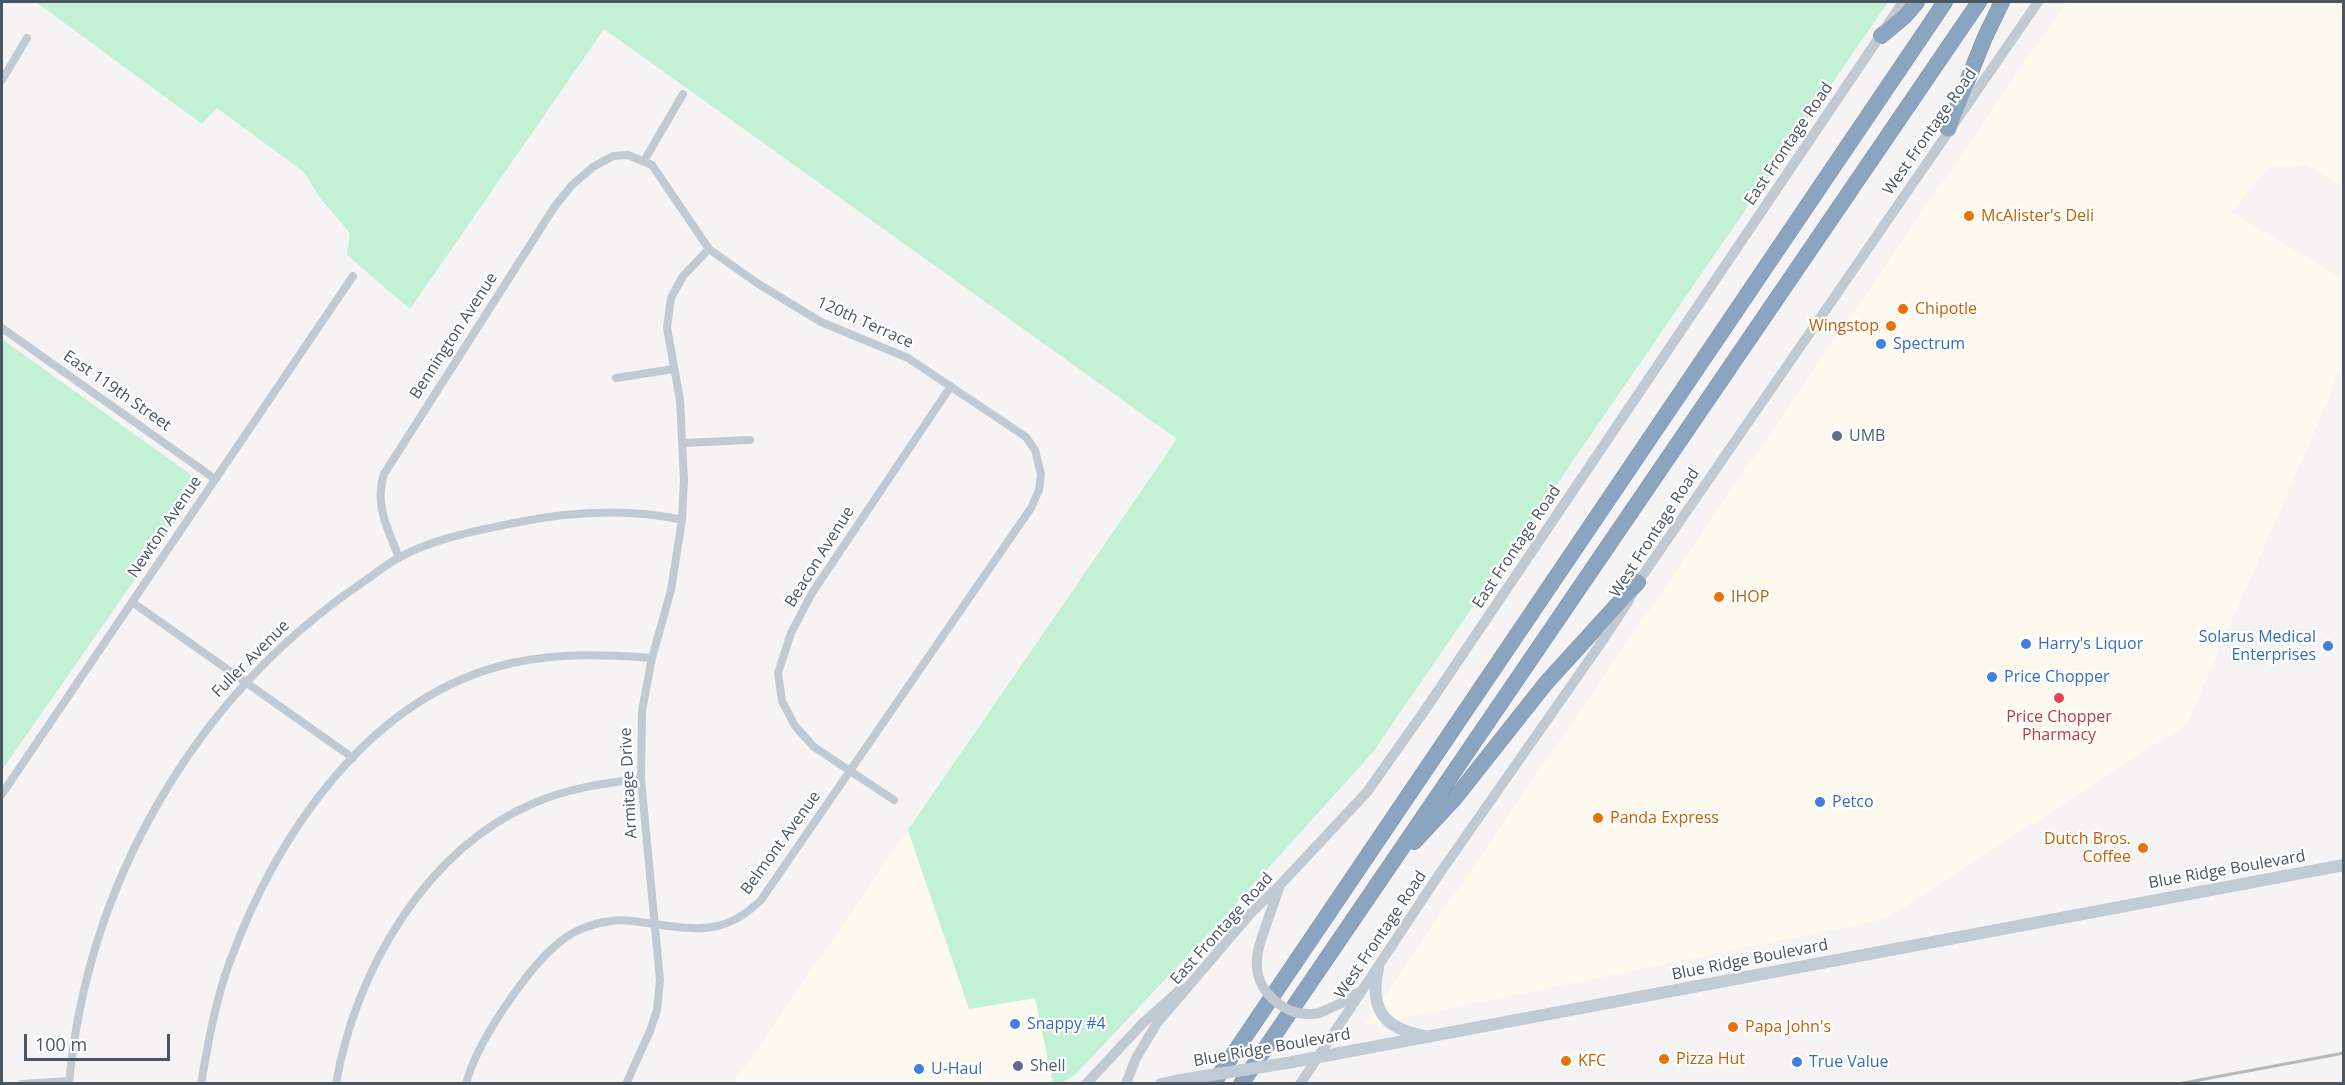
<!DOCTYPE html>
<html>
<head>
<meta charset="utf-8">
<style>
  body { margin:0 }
  #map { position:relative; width:2345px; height:1085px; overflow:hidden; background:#f5f3f3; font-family:"Open Sans",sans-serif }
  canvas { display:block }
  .frame { position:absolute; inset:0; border:3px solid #4a5661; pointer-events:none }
  .scale { position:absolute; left:24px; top:1034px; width:146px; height:27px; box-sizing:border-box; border:3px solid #4a5661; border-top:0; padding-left:8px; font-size:18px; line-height:21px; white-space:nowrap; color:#4a5661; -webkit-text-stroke:4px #fff; paint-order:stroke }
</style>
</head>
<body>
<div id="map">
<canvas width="2345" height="1085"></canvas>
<div class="frame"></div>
<div class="scale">100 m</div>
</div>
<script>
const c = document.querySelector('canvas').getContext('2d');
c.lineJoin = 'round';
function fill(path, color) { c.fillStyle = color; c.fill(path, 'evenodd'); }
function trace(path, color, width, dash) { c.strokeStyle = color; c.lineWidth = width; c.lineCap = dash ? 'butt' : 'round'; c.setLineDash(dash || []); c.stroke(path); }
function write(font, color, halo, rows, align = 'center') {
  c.font = font + ' "Open Sans",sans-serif'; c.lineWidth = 4.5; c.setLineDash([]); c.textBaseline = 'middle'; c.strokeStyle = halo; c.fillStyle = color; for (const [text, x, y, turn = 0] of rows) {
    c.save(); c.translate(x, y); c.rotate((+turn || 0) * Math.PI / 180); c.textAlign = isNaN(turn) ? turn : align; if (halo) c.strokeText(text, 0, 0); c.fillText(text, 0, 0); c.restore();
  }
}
const commercial = new Path2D(`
  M2066,2H2343V187L2307,165L2269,167L2231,212L2343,279V366L2335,377L2330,396L2187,724L1885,919L1364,1026Z
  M908,830L969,1009L1035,998L1053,1083L733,1084Z`);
const green = new Path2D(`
  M36,2H1888L1373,752L1225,916L1074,1076L1061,1083H1053L1035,998L969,1009L908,830L1177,439L604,29L410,309L347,255L350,233L320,198L305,173L217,108L202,124Z
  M2,339L198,480V489L2,770Z`);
const minor = new Path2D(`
  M2,80L27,38
  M644,161L683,94
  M2,328L215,479
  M616,378L674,369
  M683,443L750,440
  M399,558C388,529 374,505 384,474L555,206L572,185L593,167L613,156L628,155L652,165L709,249L757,283L821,322L908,358L1026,437L1035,450L1041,474L1039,490L1031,508L761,900C723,937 695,929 647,923C635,921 623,919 611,921C594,923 574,930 561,941C528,967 476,1043 466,1084
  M132,602L353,758
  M2,794L353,276
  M894,800L814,747L795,726L782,701L778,673L791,633L812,593L951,386
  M22,1084L69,1081
  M69,1084C87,884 194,698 359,585C372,576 384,566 398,558C432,539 475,531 514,523C568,512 627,508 682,520
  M201,1084C208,1043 215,1003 229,964C276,835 369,695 512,663C559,653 604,654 652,658
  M336,1084C355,971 426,849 534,803C569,788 604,783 641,779
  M626,1084L650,1031L657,1010L660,980L641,779L642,711L652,658L671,590L682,520L684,480L680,400L667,328L671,298L683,276L709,249`);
const tertiary = new Path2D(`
  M1262,937L1279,888
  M1326,1010L1346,1001L1357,993
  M1086,1084L1143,1023L1181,989
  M1126,1084L1136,1058L1157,1023L1251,913L1280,885L1367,792L1425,710L1903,2
  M1300,1084L1440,873L1601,643L1628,602L1638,582L2038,2`);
const secondary = new Path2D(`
  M1378,968C1369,1010 1384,1028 1424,1036
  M1287,1063L2344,865
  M1161,1084L1180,1080`);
const motorway = new Path2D(`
  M1881,36L1905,16L1917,2
  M1948,129L1985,37L2002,2
  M1414,842L1455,798L1546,683L1638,582
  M1213,1084L1945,2
  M1241,1084L1979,2`);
const rail = new Path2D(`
  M2178,1084L2344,1053`);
const tertiaryBridge = new Path2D(`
  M1262,937C1260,944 1257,952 1257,960C1254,989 1283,1016 1312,1014C1316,1014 1322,1012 1326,1010`);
const secondaryBridge = new Path2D(`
  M1180,1080L1287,1063`);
const markers = [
  [1969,216,6,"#e8710a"],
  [1903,309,6,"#e8710a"],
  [1891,326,6,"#e8710a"],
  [1881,344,6,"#3f7fe0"],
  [1837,436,6,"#5c6f8a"],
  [1719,597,6,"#e8710a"],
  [2026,644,6,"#3f7fe0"],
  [2328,646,6,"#3f7fe0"],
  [1992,677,6,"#3f7fe0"],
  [2059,698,6,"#e0444e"],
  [1820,802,6,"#3f7fe0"],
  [1598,818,6,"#e8710a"],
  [2143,848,6,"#e8710a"],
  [1015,1024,6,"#3f7fe0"],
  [1733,1027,6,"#e8710a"],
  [1664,1059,6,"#e8710a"],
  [1566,1061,6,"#e8710a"],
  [1797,1062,6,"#3f7fe0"],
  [1018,1066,6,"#5c6f8a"],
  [919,1069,6,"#3f7fe0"]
];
const streetNames = [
  ["West Frontage Road",1930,132,-55],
  ["East Frontage Road",1789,144,-56],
  ["120th Terrace",865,323,24],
  ["Bennington Avenue",454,336,-57],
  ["East 119th Street",117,391,35],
  ["Newton Avenue",165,527,-56],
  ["West Frontage Road",1655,533,-57],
  ["East Frontage Road",1517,547,-56],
  ["Beacon Avenue",820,557,-58],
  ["Fuller Avenue",251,659,-45],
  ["Armitage Drive",629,783,-93],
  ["Belmont Avenue",781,843,-54],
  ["Blue Ridge Boulevard",2227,870,-10],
  ["East Frontage Road",1222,929,-48],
  ["West Frontage Road",1381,935,-56],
  ["Blue Ridge Boulevard",1750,960,-11],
  ["Blue Ridge Boulevard",1272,1048,-10]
];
const foodNames = [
  ["McAlister's Deli",1981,216],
  ["Chipotle",1915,309],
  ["Wingstop",1879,326,"right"],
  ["IHOP",1731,597],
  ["Panda Express",1610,818],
  ["Dutch Bros.",2131,839,"right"],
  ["Coffee",2131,857,"right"],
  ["Papa John's",1745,1027],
  ["Pizza Hut",1676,1059],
  ["KFC",1578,1061]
];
const shopNames = [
  ["Spectrum",1893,344],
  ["Solarus Medical",2316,637,"right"],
  ["Enterprises",2316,655,"right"],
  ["Harry's Liquor",2038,644],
  ["Price Chopper",2004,677],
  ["Petco",1832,802],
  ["Snappy #4",1027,1024],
  ["True Value",1809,1062],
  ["U-Haul",931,1069]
];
const serviceNames = [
  ["UMB",1849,436],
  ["Shell",1030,1066]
];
const healthNames = [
  ["Price Chopper",2059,717],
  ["Pharmacy",2059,735]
];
fill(commercial, '#fdf9ef');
fill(green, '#c3f1d5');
trace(motorway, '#7690ad', 16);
trace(minor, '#c1cad2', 8);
trace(tertiary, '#c1cad2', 10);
trace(secondary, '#c1cbd6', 12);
trace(motorway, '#8ba5c1', 15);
trace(rail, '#b5b8bd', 3);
trace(tertiaryBridge, '#c1cad2', 10);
trace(secondaryBridge, '#c1cbd6', 12);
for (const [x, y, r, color] of markers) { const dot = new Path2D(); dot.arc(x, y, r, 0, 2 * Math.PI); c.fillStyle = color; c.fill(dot); trace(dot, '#fff', 2); }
write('16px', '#4a5661', '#fff', streetNames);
write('16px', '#c56008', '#fff', foodNames, 'left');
write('16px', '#366cbe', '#fff', shopNames, 'left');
write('16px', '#4e5e75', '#fff', serviceNames, 'left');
write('16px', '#be3a42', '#fff', healthNames);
</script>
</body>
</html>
